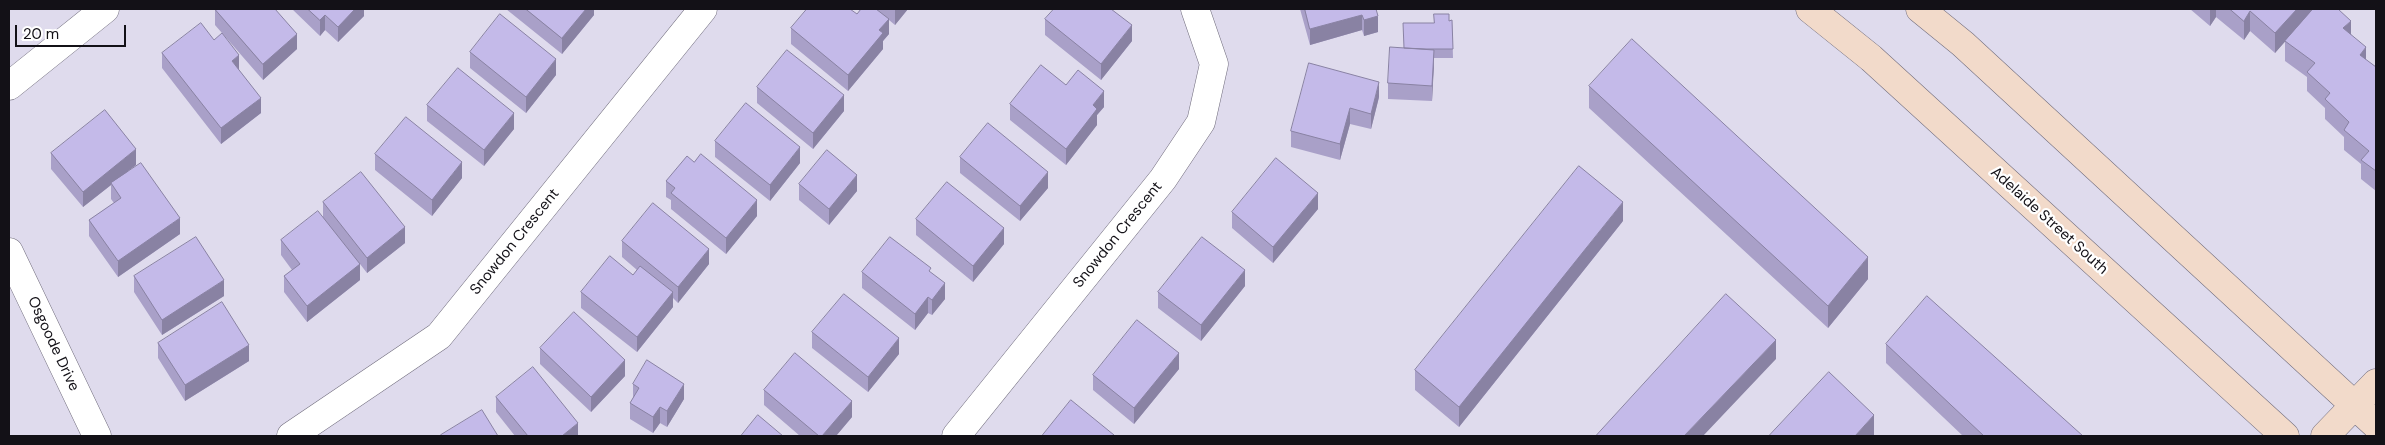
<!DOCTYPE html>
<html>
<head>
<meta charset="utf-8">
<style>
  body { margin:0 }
  #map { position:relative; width:2385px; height:445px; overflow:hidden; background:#dfdbed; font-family:"DM Sans",sans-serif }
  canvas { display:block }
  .frame { position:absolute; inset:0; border:10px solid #131117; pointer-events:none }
  .scale { position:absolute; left:15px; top:25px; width:111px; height:22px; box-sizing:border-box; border:2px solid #131117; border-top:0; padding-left:6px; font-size:15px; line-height:18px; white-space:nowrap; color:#131117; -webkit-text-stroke:4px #fff; paint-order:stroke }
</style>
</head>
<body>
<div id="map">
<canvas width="2385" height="445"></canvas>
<div class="frame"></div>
<div class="scale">20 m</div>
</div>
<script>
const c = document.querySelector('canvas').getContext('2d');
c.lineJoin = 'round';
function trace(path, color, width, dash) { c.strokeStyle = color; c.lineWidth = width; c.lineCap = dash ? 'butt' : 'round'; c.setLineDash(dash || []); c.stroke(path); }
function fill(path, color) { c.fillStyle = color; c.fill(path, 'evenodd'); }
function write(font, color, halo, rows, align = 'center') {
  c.font = font + ' "DM Sans",sans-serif'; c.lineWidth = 4.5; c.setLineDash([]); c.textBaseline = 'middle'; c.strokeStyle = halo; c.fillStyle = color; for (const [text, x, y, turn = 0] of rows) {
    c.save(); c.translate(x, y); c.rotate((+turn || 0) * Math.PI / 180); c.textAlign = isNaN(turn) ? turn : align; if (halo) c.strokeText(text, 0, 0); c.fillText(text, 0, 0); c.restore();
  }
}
const street = new Path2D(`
  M9,86L105,9
  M9,252L97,436
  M291,436L439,336L703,9
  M956,436L1163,179L1201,122L1214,64L1195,9`);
const secondary = new Path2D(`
  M1810,9L1871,58L2285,436
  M1920,9L1963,44L2376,425
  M2325,436L2376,383`);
const wall = new Path2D(`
  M215,9L297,49L263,80L215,25Z
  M292,9H364V16L338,42L325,30L320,36Z
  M506,9H594V15L562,54Z
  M861,9H908L895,25L889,20V34L883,41V49L848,91L791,44V28L857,14Z
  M1300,9H1376L1378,32L1364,36L1362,30L1310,45Z
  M2190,9H2338L2351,34L2366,60L2376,67V191L2361,179V164L2344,150V137L2325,119V108L2307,91V77L2285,61V41L2275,53L2250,31L2244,40L2216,17L2210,26Z
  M1045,19L1132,41L1101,80L1045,35Z
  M1452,20L1453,58H1434L1432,101L1388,99V83L1403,48L1449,21Z
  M214,40L239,70L261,113L221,144L162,68V53Z
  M470,52L556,75L526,113L470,68Z
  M1066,85L1104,107L1097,115V125L1066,165L1010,120V104Z
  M1589,86L1868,279L1828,328L1589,108Z
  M757,87L844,111L813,149L757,103Z
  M1379,97L1371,129L1350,124L1340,160L1291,147V131Z
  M427,105L514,129L484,166L427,121Z
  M715,141L800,163L770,201L715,157Z
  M51,153L136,165L128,171L180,234L118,277L89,236V220L114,203L111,199V185L83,207L51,169Z
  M375,154L462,178L432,216L375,170Z
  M960,157L1048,188L1020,221L960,173Z
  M694,162L757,216L726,254L671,209V200L666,197V181Z
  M799,184L857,191L829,225L799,200Z
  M323,202L405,243L367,273L360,264V280L307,322L284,292V276L292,270L281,255V240L323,218Z
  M1318,209L1273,263L1232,228V212Z
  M916,219L1004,244L973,282L916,235Z
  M1623,221L1459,427L1415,390V370Z
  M622,241L709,264L678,303L673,298V307L637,352L581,308V292L633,275L637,270L622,257Z
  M862,272L931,273L945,299L932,315L928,313L915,330L862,288Z
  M134,276L224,296L162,335L134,292Z
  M1245,286L1201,341L1158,308V292Z
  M812,332L899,354L868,392L812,348Z
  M158,343L249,361L185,401L158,358Z
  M1886,344L2083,436H1963L1886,363Z
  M540,348L625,376L591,412L540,364Z
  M1179,369L1134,424L1093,390V375Z
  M633,384L684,399L667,427L660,423L653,433L630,419V403L633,398Z
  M764,390L852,417L836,436H800L764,405Z
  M496,397L578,436H515L496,412Z`);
const shadedWall = new Path2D(`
  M355,9H364V16L338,42V27Z
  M586,9H594V15L562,54V38Z
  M895,9H908L895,25Z
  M2210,9H2216V17L2210,26Z
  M2297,9H2314L2275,53V33Z
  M2250,11V31L2244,40V21Z
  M325,15V30L320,36V20Z
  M1362,15V30L1310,45V29Z
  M1378,16V32L1364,36V20Z
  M889,19V34L883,41V49L848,91V75L879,30Z
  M2351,21V41L2343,28Z
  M1132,25V41L1101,80V64Z
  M297,34V49L263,80V64Z
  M2366,47V67L2360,55Z
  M1434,50V65L1432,101V86Z
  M239,55V71L232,61Z
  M556,59V75L526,113V97Z
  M1379,82V97L1371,129V114Z
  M1104,91V107L1097,115V125L1066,165V149L1093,105Z
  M844,95V111L813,149V133Z
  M261,98V113L221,144V128Z
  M1350,108V124L1340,160V144Z
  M514,113V129L484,166V150Z
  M800,147V163L770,201V185Z
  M136,149V165L111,184V183V185L83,207V192Z
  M462,162V178L432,216V200Z
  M1048,172V188L1020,221V206Z
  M857,175V191L829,225V209Z
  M1318,193V209L1273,263V247Z
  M757,200V216L726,254V238Z
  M1623,202V221L1459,427V407Z
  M180,218V234L118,277V261Z
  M405,227V243L367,273V258Z
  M1004,228V244L973,282V266Z
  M709,249V264L678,303V287Z
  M1868,257V279L1828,328V306Z
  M360,264V280L307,322V306Z
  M1245,270V286L1201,341V325Z
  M224,280V296L162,335V320Z
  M945,283V299L932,315V300Z
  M673,292V307L637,352V337Z
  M928,297V313L915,330V314Z
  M899,338V354L868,392V377Z
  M1776,340V359L1703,436H1684Z
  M249,345V361L185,401V385Z
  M1179,353V369L1134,424V408Z
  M625,360V376L591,412V397Z
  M684,384V399L667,427V411Z
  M852,401V417L836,436H822Z
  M660,407V423L653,433V417Z
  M1874,415V435L1873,436H1855Z
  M578,423V436H562Z`);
const building = new Path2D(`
  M215,9H275L297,34L263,64Z
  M308,9H355L338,27L325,15L320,20Z
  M526,9H586L562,38Z
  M807,9H850L857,14L861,9H876L889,19L879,30L883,33L848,75L791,28Z
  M1054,9H1111L1132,25L1101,64L1045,19Z
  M1305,9H1376L1378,16L1364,20L1362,15L1310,29Z
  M2230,9H2297L2275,33L2250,11L2244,21Z
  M2313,9H2338L2351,21L2343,28L2366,47L2360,55L2376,67V171L2361,160L2369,151L2344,130L2349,122L2325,99L2330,93L2307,72L2315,63L2285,41Z
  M500,14L556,59L526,97L470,52Z
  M1434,14H1449V21L1452,20L1453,49H1426L1404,48L1403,23H1434Z
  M201,23L214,40L222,33L239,55L232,61L261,98L221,128L162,53Z
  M1632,39L1868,257L1828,306L1589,86Z
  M1390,47L1434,50L1432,86L1388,83Z
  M787,50L844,95L813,133L757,87Z
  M1309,63L1379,82L1371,114L1350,108L1340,144L1291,131Z
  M1041,65L1066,85L1078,70L1104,91L1093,105L1097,109L1066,149L1010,104Z
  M458,68L514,113L484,150L427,105Z
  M746,103L800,147L770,185L715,141Z
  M105,110L136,149L83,192L51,153Z
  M406,117L462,162L432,200L375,154Z
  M988,123L1048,172L1020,206L960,157Z
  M827,150L857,175L829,209L799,184Z
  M701,154L757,200L726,238L671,193L675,188L666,181L687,156L694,162Z
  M1276,158L1318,193L1273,247L1232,212Z
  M141,163L180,218L118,261L89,220L121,198L111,183Z
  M1579,166L1623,202L1459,407L1415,370Z
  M361,172L405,227L367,258L323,202Z
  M947,182L1004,228L973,266L916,219Z
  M653,203L709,249L678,287L622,241Z
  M318,211L360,264L307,306L284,276L300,264L281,240Z
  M196,237L224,280L162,320L134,276Z
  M890,237L931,268L929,271L945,283L932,300L928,297L915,314L862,272Z
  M1202,237L1245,270L1201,325L1158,292Z
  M610,256L633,275L640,266L673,292L637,337L581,292Z
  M844,294L899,338L868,377L812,332Z
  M1726,294L1776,340L1684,436H1596Z
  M1927,296L2083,436H1984L1886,344Z
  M222,302L249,345L185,385L158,343Z
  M574,312L625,360L591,397L540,348Z
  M1137,320L1179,353L1134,408L1093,375Z
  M795,353L852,401L822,436H819L764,390Z
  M647,360L684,384L667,411L660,407L653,417L630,403L639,388L633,384Z
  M533,367L578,423L562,436H528L496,397Z
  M1829,372L1874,415L1855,436H1769Z
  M1071,400L1114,435L1113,436H1042Z
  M482,410L498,436H442L441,435Z
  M758,415L783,436H741Z`);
const streetNames = [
  ["Adelaide Street South",2049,221,42],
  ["Snowdon Crescent",1118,235,-51],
  ["Snowdon Crescent",515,242,-51],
  ["Osgoode Drive",53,344,65]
];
trace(street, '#716d7d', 29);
trace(secondary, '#716d7d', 29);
trace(street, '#fff', 28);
trace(secondary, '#f2daca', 28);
fill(wall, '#a9a0c8');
fill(shadedWall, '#8982a3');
fill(building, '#c4bae9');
trace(building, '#8982a3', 1);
write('15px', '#131117', '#fff', streetNames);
</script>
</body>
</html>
